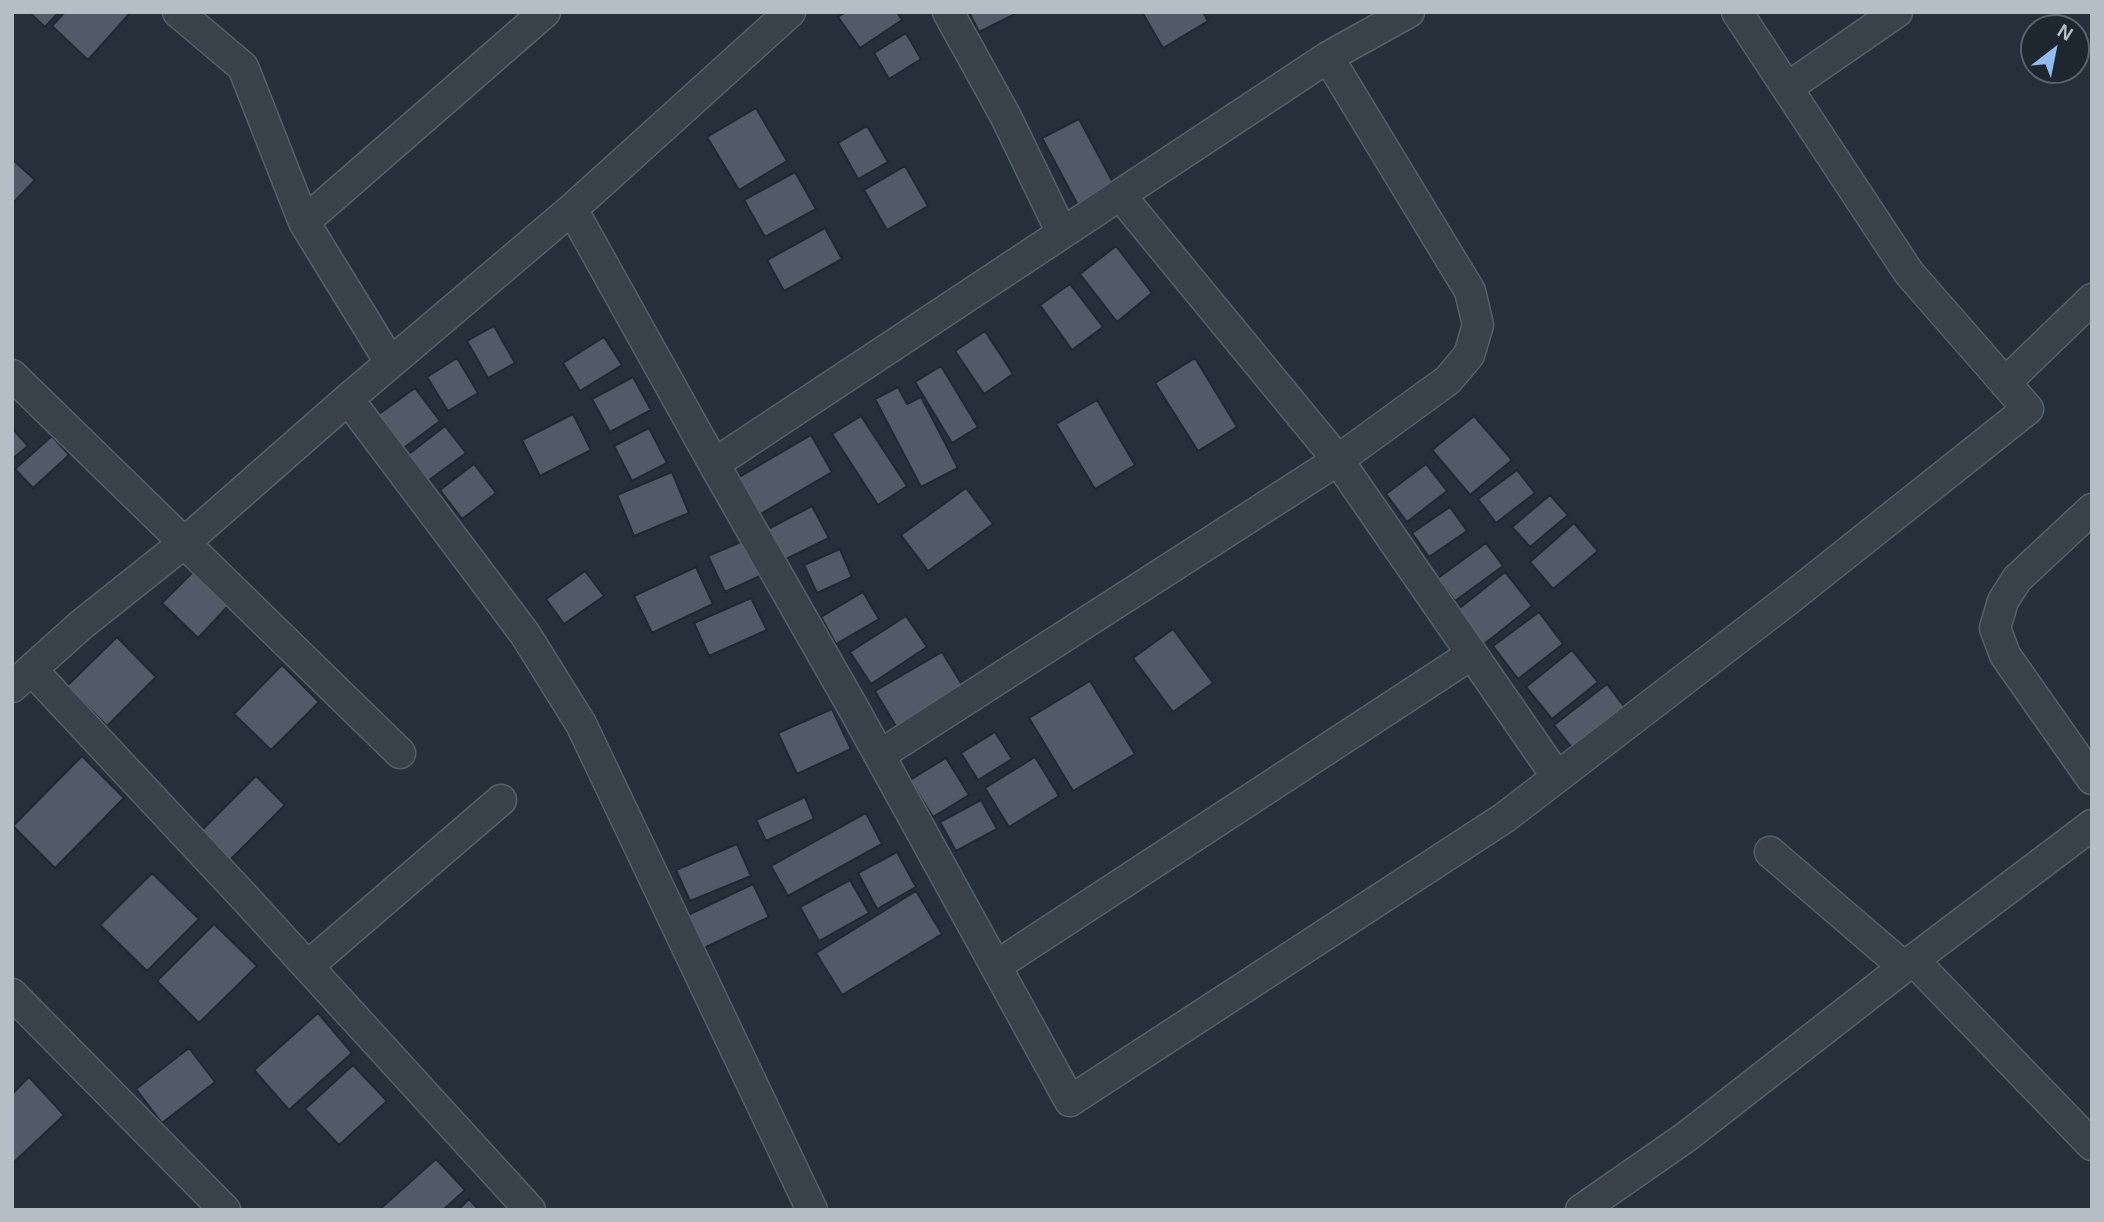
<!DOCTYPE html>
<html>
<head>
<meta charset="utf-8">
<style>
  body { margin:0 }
  #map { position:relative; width:2104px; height:1222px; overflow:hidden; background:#26303b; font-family:Arial,sans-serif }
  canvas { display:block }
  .frame { position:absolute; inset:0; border:14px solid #b5bdc7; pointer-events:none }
  .north { position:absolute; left:2020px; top:14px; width:70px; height:70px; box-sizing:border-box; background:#1e2730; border:2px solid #5a636c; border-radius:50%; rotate:32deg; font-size:19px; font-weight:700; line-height:28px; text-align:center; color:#b5bdc7 }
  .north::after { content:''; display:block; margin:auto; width:24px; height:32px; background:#92bcee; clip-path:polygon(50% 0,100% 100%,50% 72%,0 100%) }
</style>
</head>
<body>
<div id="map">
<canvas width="2104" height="1222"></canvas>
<div class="frame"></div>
<div class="north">N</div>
</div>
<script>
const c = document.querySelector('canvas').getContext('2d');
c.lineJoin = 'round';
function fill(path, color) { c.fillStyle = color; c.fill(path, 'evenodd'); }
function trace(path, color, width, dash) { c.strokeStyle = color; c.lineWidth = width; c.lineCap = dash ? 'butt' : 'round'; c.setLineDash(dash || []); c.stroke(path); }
const building = new Path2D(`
  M29,12H59L45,27Z
  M65,12H131L88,60L52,26Z
  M846,12H897L902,20L860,48L838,17Z
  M969,12H1019L979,32Z
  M1142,12H1203L1208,21L1163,48Z
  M906,33L921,59L889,79L874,53Z
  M756,108L787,161L739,190L707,137Z
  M1079,119L1117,190L1080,209L1042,138Z
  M867,126L888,162L858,179L838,143Z
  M12,159L35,180L12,204Z
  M905,166L928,206L887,230L864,190Z
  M795,172L816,209L765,237L744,200Z
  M825,228L842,259L784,291L767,260Z
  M1116,246L1152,293L1117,322L1080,274Z
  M1070,284L1103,327L1072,350L1040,305Z
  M494,326L515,363L488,378L467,341Z
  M985,331L1013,374L984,394L955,351Z
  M604,337L622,365L580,391L563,363Z
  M457,358L478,393L448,411L427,377Z
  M1195,358L1237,427L1198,451L1155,383Z
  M941,366L978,427L952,443L915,382Z
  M633,377L651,410L610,432L592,399Z
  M898,387L907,404L921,397L958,468L921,487L875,399Z
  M415,388L440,421L401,450L375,417Z
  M1097,400L1135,465L1095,489L1056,424Z
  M573,414L591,450L540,476L522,440Z
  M861,416L907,486L878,505L832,434Z
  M1474,416L1512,460L1470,495L1432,450Z
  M445,426L466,453L425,483L405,457Z
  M12,428L28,446L12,459Z
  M649,428L667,463L632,481L614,446Z
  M811,435L832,472L757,516L736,479Z
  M52,436L69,455L33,488L15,469Z
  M474,464L496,493L462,519L440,490Z
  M1426,464L1447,491L1407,522L1386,494Z
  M1517,470L1535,493L1496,523L1478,499Z
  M672,472L689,513L634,536L617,495Z
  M966,488L993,524L928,571L901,535Z
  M1550,495L1568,515L1530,547L1512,527Z
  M812,506L829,538L784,560L768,529Z
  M1450,507L1467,531L1429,557L1412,533Z
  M1574,523L1598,551L1553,589L1530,562Z
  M743,541L760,576L725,592L708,556Z
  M1486,543L1503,566L1455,601L1438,578Z
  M840,549L852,577L817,593L804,565Z
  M696,567L713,604L652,633L634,596Z
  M585,571L604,596L564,624L546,599Z
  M193,572L228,606L198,638L162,603Z
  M1505,572L1532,606L1483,645L1456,611Z
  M863,592L879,619L836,644L821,617Z
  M751,598L767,630L709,656L694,623Z
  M1539,612L1563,644L1518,679L1493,646Z
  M906,616L927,647L871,684L850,652Z
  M1173,629L1213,683L1173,712L1133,658Z
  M117,637L156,677L107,726L67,686Z
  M1572,650L1598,682L1552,719L1526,687Z
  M942,652L964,688L897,728L875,691Z
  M282,665L319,702L271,750L234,714Z
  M1090,681L1135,754L1073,791L1029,718Z
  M1607,684L1629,713L1577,754L1554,725Z
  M832,709L851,749L797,774L778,733Z
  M995,732L1012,759L978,780L961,753Z
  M82,756L124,798L55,868L13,826Z
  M1035,757L1059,796L1009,827L985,788Z
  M946,758L969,795L933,817L910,780Z
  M256,776L285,805L229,861L200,832Z
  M805,797L814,819L766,841L756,820Z
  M981,800L997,829L956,851L940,822Z
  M866,813L882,844L788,896L771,866Z
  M737,844L751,876L690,901L676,870Z
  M897,852L916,887L877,909L858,873Z
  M152,873L199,919L147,971L100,925Z
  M850,880L869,913L819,941L800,907Z
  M753,884L769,917L704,948L688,915Z
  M916,891L942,934L842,995L816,953Z
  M214,924L257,966L199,1023L157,981Z
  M318,1013L352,1053L289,1110L254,1070Z
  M189,1048L215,1082L162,1123L136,1089Z
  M353,1065L387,1101L339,1145L305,1109Z
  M29,1077L64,1115L12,1164V1094Z
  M436,1159L465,1190L443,1210H379Z
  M469,1199L479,1210H458Z`);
const minor = new Path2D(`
  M178,12L243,67L304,222
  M948,12L1006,117L1062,233
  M1787,88L1897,12
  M1120,195L1338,460L1448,380L1469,355L1478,325L1470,291L1328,57
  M572,209L790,12
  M390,362L304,222L545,12
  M12,375L400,753
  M2005,383L2092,299
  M348,399L525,634L581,724L812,1210
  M714,464L855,711L1070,1101L1504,818L1789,599L2028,409L1909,273L1737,12
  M2092,509L2017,579L2003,601L1995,628L2005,655L2092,779
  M32,670L247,900L530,1210
  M12,687L81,625L184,543L348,399L572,209L714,464L1328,57L1409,12
  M880,755L1338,460L1557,777
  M1770,852L1904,967
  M1913,960L2092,1145
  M308,966L501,800
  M996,966L1472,654
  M12,994L225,1210
  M1581,1210L1686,1137L1904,967L2092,825`);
fill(building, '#515b68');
trace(building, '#202932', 2);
trace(minor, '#576069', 33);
trace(minor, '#39424b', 30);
</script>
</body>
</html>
